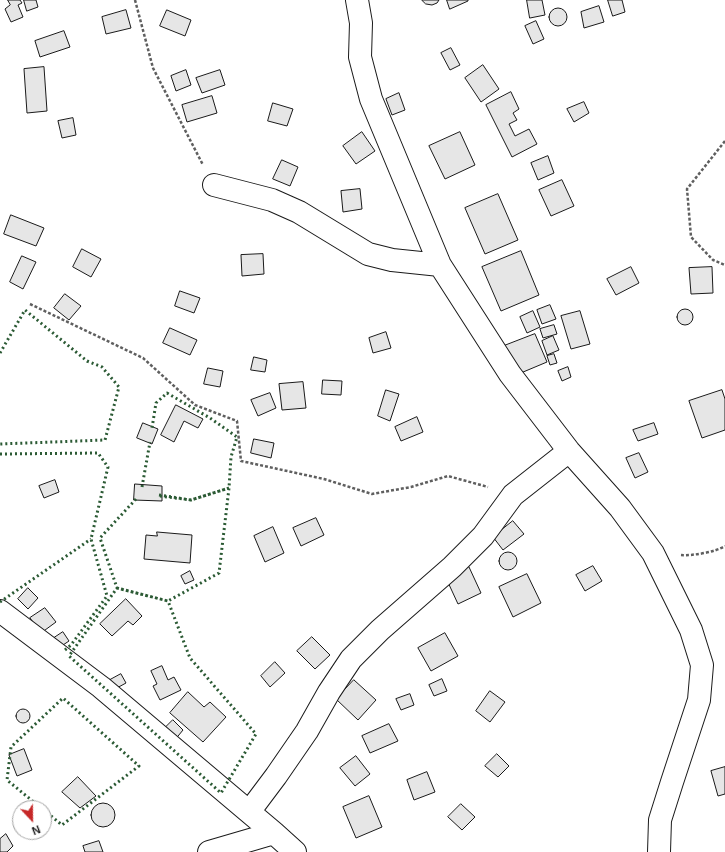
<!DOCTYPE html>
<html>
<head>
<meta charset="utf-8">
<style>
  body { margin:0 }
  #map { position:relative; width:725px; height:852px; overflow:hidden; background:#fff; font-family:Helvetica,sans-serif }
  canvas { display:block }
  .north { position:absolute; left:12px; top:800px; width:40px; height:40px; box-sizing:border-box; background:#fff; border:1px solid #a3a3a3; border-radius:50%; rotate:158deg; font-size:11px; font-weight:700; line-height:16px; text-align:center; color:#1a1a1a }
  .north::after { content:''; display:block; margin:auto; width:14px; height:18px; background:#c62828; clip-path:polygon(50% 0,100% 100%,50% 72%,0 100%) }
</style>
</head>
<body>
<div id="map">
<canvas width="725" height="852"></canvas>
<div class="north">N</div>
</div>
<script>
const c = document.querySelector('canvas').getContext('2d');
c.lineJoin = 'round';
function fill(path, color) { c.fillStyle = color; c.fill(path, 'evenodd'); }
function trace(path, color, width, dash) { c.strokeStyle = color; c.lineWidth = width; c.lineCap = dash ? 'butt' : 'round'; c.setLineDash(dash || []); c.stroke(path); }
const building = new Path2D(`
  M8,0H20L22,3L18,5L23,17L11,22L5,9L10,5Z
  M24,0H36L38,7L27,11Z
  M422,0H439L437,3L432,5L426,4Z
  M447,0H468V1L450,9Z
  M527,0H542L545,15L530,18Z
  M608,0H622L625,12L613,16Z
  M599,6L604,22L584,28L581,12Z
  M549 17a9 9 0 1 1 18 0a9 9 0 1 1-18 0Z
  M126,10L131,28L106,34L102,17Z
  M167,10L191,20L185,36L160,26Z
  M536,21L544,39L533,44L525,26Z
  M64,31L70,47L40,57L35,41Z
  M451,48L460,65L450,70L441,53Z
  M483,65L499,89L481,102L465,78Z
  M44,67L47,111L27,113L24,69Z
  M186,70L191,85L176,91L171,76Z
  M220,70L225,85L202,93L196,78Z
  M511,92L519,109L513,113L517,120L509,124L515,136L529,129L537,144L512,157L486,105Z
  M399,93L405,110L392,115L386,99Z
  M212,96L217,113L187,122L182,105Z
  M584,102L589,113L574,122L567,109Z
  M273,103L293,109L287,126L268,121Z
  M73,118L76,135L62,138L58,121Z
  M362,132L375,151L356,164L343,146Z
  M460,132L475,165L445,179L429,146Z
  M548,156L554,173L538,180L531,163Z
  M282,160L298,167L290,186L273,179Z
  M562,180L574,206L551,216L539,190Z
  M360,189L362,209L343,212L341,191Z
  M498,194L518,240L485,254L465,208Z
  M11,215L44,228L36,246L4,234Z
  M82,249L101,259L91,277L73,267Z
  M521,251L539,295L501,311L482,267Z
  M263,254L264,274L242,276L241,255Z
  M22,256L36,262L23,289L10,282Z
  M631,267L639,283L616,295L607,279Z
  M712,267L713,293L691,294L689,268Z
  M180,291L200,298L194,313L175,306Z
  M65,294L81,306L69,320L54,308Z
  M550,305L556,319L542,324L537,310Z
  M677 317a8 8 0 1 1 16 0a8 8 0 1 1-16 0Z
  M533,311L540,327L527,333L520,317Z
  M580,311L590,344L571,349L561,316Z
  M554,325L557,334L543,338L540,329Z
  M170,328L197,340L190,355L163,343Z
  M386,332L391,348L373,353L369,338Z
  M535,334L547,362L516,375L504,346Z
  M553,336L559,350L547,355L542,341Z
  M554,354L557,363L550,365L547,356Z
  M254,357L267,360L265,372L251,370Z
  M568,367L571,377L562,381L558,371Z
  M208,368L223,371L220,387L204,384Z
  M323,380L342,381L341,395L322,394Z
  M303,382L306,408L282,410L279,384Z
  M386,390L399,394L390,421L378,416Z
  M722,390L725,399V430L702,438L689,401Z
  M270,393L276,408L258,416L251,400Z
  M176,405L203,419L198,428L184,421L174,442L161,435Z
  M417,417L423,432L401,441L395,427Z
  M143,423L158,429L152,444L137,438Z
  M654,423L658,434L638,441L633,430Z
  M254,439L274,443L271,458L251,453Z
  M639,453L648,472L635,478L626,458Z
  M55,480L59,492L44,498L39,486Z
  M135,484L162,486V501L134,500Z
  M316,518L324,535L301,546L293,528Z
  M513,521L524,534L503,550L493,537Z
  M273,527L284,553L265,562L254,536Z
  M157,532L192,535L190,563L144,559L146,535L157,536Z
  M499 561a9 9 0 1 1 18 0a9 9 0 1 1-18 0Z
  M593,566L602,581L585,591L576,575Z
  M469,567L481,593L458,604L446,578Z
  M190,571L194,580L185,584L181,576Z
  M527,574L541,603L513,617L499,587Z
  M28,588L38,598L28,609L18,599Z
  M126,599L142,616L133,625L128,621L112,636L100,624Z
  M45,608L56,622L41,633L30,618Z
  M63,632L69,641L60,647L54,638Z
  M445,633L458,656L431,671L418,648Z
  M312,637L330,655L315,669L297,651Z
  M275,662L285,673L270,687L261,676Z
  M162,666L168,680L174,677L181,690L160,700L153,686L157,684L151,671Z
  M121,674L126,683L115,689L110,680Z
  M442,679L447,691L434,696L429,685Z
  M354,680L376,700L358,720L336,699Z
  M490,691L505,702L490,722L476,711Z
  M188,692L204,707L210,702L226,717L203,742L170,713Z
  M410,694L414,705L401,710L396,699Z
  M16 716a7 7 0 1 1 14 0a7 7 0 1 1-14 0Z
  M173,720L183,730L174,741L163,730Z
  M389,724L398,741L370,753L362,736Z
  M24,749L32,770L17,776L9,755Z
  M497,754L509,766L498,777L485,766Z
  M356,756L370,774L355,786L340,768Z
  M725,767V794L718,796L711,771Z
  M427,772L435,792L414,800L407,780Z
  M78,777L96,796L80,808L62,792Z
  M369,796L382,827L356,838L343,807Z
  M91 815a12 12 0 1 1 24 0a12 12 0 1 1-24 0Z
  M461,804L475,817L462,830L448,817Z
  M6,834L13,846L7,852H0V839Z
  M99,841L103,852H85L83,846Z`);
const path = new Path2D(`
  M135,0L153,68L203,165
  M725,141L687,189L691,237L713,260L725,265
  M30,304L143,358L195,405L237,421L241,461L324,479L372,494L411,487L448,476L488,487
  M681,555C692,556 716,552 725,546`);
const street = new Path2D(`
  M357,0L361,23L360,57L371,99L440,265L510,374L569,451L620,508L653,553L691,630L702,665L699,700L672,782L660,820L659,852
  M214,185L272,200L299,212L368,254L392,260L440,265
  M0,611L101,687L274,833L295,852
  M249,812L276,776L307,731L329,692L351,659L380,630L452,567L483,536L513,495L569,451
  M209,852L274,833`);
const hedge = new Path2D(`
  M0,353L25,310L87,361L102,367L119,387L105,440L0,444
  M0,454L98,453L108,467L91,539L107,596L71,645L65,650
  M142,487L150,442
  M159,495L191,500L229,488
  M160,496L191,500L229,488
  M136,499L100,538L117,588L168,601L219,573L229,488L231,457L237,437L210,418L167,393L156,403L152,428
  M117,588L168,601L190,658L256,734L221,793L69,656Z
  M0,602L91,539
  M41,808L7,780L11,747L63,698L139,766L62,825L44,810`);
fill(building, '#e6e6e6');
trace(building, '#1a1a1a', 1);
trace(street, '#1a1a1a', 24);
trace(path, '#5f5f5f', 2.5, [3, 2]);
trace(street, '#fff', 22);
trace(hedge, '#2b5a34', 3, [2, 3]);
</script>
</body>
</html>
